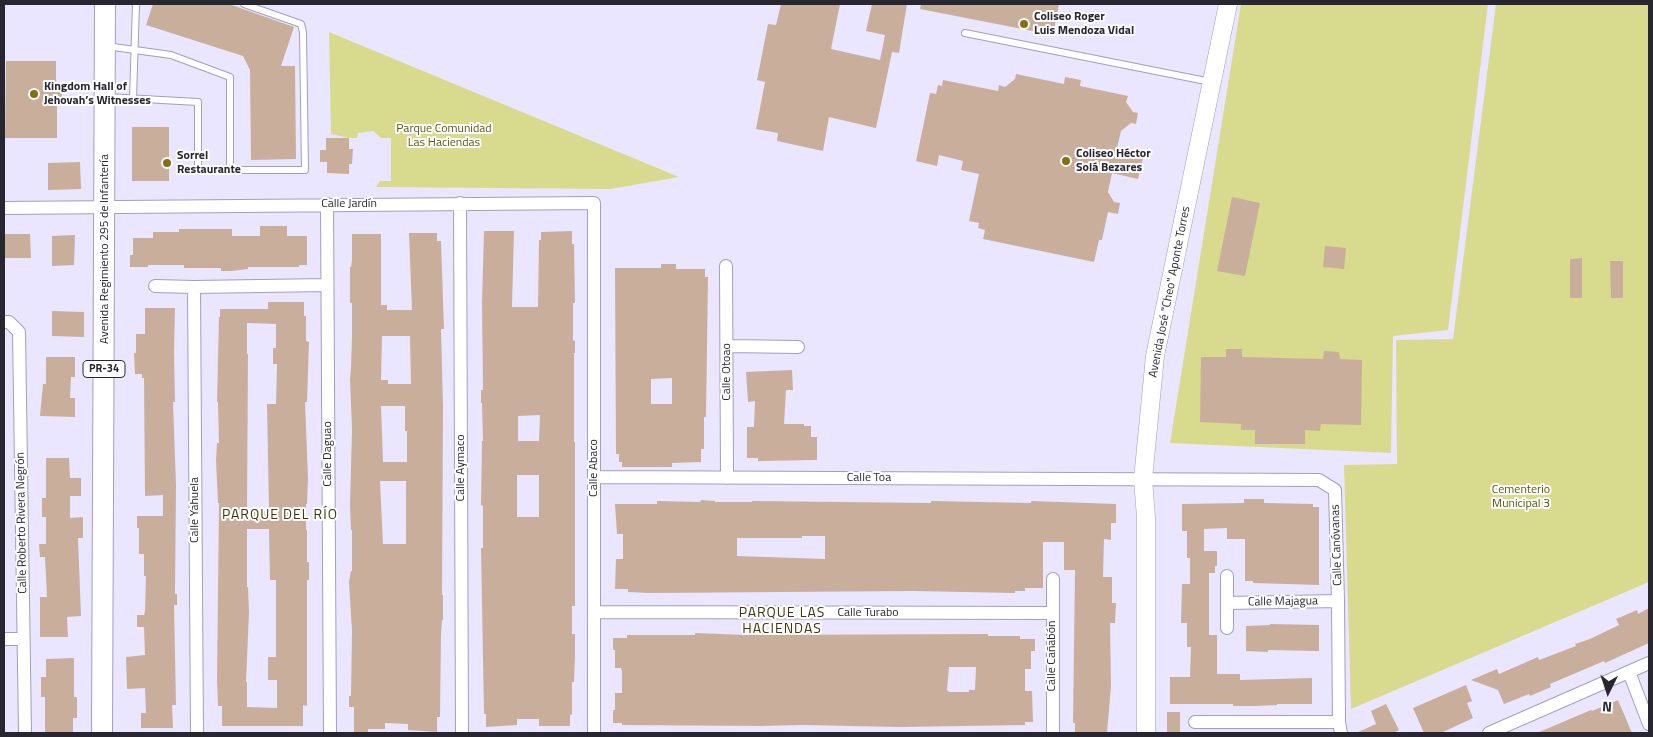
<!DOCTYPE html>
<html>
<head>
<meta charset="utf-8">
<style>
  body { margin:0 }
  #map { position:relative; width:1653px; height:737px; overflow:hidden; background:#eae6ff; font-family:"Titillium Web",sans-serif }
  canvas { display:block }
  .frame { position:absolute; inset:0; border:5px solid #282631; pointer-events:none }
  .north { position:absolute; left:1583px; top:667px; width:50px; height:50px; -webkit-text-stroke:4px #fff; paint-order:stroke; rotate:184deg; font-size:14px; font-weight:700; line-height:20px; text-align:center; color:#282631 }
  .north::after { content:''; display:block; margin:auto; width:18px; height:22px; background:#282631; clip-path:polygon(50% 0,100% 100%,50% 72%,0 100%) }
</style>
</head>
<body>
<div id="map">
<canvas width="1653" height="737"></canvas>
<div class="frame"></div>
<div class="north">N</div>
</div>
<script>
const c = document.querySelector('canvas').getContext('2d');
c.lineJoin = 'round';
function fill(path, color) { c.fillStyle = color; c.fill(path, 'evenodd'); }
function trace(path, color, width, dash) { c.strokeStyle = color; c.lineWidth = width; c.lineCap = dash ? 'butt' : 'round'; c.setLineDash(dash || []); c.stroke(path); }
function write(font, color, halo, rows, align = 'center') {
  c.font = font + ' "Titillium Web",sans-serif'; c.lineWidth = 4; c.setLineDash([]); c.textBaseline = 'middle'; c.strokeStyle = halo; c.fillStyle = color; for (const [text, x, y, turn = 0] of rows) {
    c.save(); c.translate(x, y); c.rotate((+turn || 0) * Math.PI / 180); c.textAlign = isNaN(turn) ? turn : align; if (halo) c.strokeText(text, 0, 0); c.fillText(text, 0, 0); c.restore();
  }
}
const green = new Path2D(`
  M1241,4H1488L1448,330L1393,336L1391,453L1170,443Z
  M1496,4H1649V582L1351,709L1344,465L1397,464L1396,340L1453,339Z
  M329,32L679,177L611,189L376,187L380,181H391V138H381L373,131L358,133L357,138H349L331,134Z`);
const building = new Path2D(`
  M153,4H229L294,27L281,66H295L296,159L251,160L250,70L243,56L146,25Z
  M781,4H840L831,49L880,60L885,35L866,31L872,4H907L899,53L892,52L876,128L829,117L823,151L777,141L778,133L756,129L765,82L757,80L768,24L776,25Z
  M921,4H1059L1053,35L920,9Z
  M6,61H56V86L62,88V101H57V138H5Z
  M1016,74L1064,84L1065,77L1081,80L1080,86L1128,96L1126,102L1133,112L1138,113L1136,124L1131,123L1121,131L1117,148L1144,154L1138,179L1112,173L1108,192L1114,202L1120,203L1118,214L1108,212L1102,240H1099L1094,262L983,239L985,230L978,228L979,223L969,221L979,174L961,170L963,161L939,155L937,166L916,161L930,93L936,94L938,85L942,86L943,80L998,91L999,85L1005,87L1015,79Z
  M132,127H169V181H132Z
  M326,138H349V149H353L352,164H349V174L327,173V162H320V150H326Z
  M80,162L81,189L48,190V163Z
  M1232,197L1260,203L1245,276L1217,271Z
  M260,226H287V236H307V265H299V267H248V269L232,271H221V268H184V265H148V267H130V255H133V238H153V232H179V229H232V236H260Z
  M484,231H514L512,307H538L539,240H541V232L572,231V244H574L575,303H573V341L575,340V353H574V442H575V606H572V634H575V656L574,682H572V715L570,714V726H539V719H517V725L486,727V714H484L481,548H483V506L481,505L482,441H483L482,403H481V390H483L482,302ZM540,415L539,441H518V416ZM517,475H539V517H517Z
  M409,233H437V241H441L444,329H441L443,406L442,595H443V620H442L441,634L440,717H437V732L408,730V724L385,723V729H368V732H354V707H349V696H351L352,631L349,582L351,571H352V530H351L350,506L352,429L350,379L351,368L352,335V303H350V267H351L352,260V234H381V305H387V310H412ZM382,336H410L411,384H388V380H381ZM381,406H405V431H407V462H383ZM380,481H406V544H383Z
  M4,234H30L31,258H4Z
  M75,235L74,265L52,266V236Z
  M1325,246L1346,248L1344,269L1323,267Z
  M1582,258V298H1570V259Z
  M1610,261H1623V298H1611Z
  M661,264H676V269H705V277H708L706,417H704V449H701V462L672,463V467H622V462H619V454H616L615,268H661ZM672,378V404H651V379Z
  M268,302H304V316H306V341L309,342L307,402H305L308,478L307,504H306V530H307V562H309V580H307V706L303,705V726H222V706H218L217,680L219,503H218L216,460L217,443H219L218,402H217L219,317H220V309H268ZM247,323L276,324V348H273V364H277L276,404H267L269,511H247L248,354H247ZM247,529H269L270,580H276V657H268V680H277V708L247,707V682H246L249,612L248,587H247Z
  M145,308H175L174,352L175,402H173L176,485L175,594H177V605H174L176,705H172L173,728H141V713H146L145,688L127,689L126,657L145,655L144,627H137V615H144L145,611L146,576H144V554H139V528H137V516H163V495L145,496L144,378H142V374H135L134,353H136V334H145Z
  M52,311L84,312V337L52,336Z
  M1226,349H1242V357L1323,359L1324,351L1339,352L1340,359L1362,360L1361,425L1321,424L1320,431L1305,430V444H1255V430H1241V424L1200,422L1201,357H1226Z
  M46,357H75V377H71L70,398H75V417L40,416L43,384H46Z
  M792,370L793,390H786L784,424H804V426H811V437H817V460L758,461V458H747V427H754L755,401L748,402L746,372Z
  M46,458H69L70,478H81V496H70V518L83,517V538H78L81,616L67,617L68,637H40V597H47L45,557H40L39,544H46V517H42V498H46Z
  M1244,499H1264V503L1313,504V507H1319V585L1253,583V581H1245V539H1227V528L1204,529V551H1217V566H1215V573H1209V635H1217V674H1240V680L1312,678V704H1277V705L1255,706H1233V704H1170V677H1190L1191,647H1187V623H1181L1182,584H1190V558H1187V531H1182V504L1244,503Z
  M701,500L715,501V502H752V501L931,503V501L1031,503V501L1116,504V523H1111V540L1104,539L1103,577H1112V603H1116L1115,623H1110L1111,686L1107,733L1075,732V723H1073L1075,570H1064V542H1043V588H1025V591H1015V593L914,591L649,593L628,592V589H615L616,559H623V534H617L615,504H657V501L700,502ZM802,536H825V559L737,556V538H802Z
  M1649,608V643L1605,663L1604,661L1550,684L1551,687L1530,696L1529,694L1504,704L1498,690L1471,680L1497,669L1499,674L1538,657L1539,660L1576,646L1575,644L1590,639L1619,625L1616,619L1637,610L1638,614Z
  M1270,624L1319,625V651L1268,650V652L1246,651V626L1270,625Z
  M695,633L746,635L988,634V636H1020V639H1035V651H1031V669H1025V691H1032L1033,722H1025V725L900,727L803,725L760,726L622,725V723H613V710H615V693H622V671L621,668H615V650H613V638H627V635H695ZM949,667H976L975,690H969V692H949L947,690Z
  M74,658V697H77V718H73V733H45V697H41V677H46V659Z
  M1466,685L1472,701L1467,703L1473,718L1441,733H1424L1413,708Z
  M1618,700L1632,733H1537L1591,710L1592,711Z
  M1386,704L1399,730L1393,733H1356L1376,724L1371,711Z
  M1167,712H1180V733H1167Z`);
const lane = new Path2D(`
  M965,33L1211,82
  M106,46L171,55L230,77V170H198V102L107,97
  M133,99L136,4
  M230,170H305L303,32L301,24L244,4`);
const street = new Path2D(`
  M460,203L462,733
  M327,204L330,733
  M4,208L594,203V733
  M726,266L727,478
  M155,286L194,287L327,285
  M194,287L197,733
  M4,322H9L19,332L25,733
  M727,346L798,347
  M594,477L1319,480L1335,490L1338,601L1339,722L1341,733
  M1053,579V733
  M1227,603L1338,601
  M594,612L1052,613
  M1227,628V576
  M4,639H23
  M1629,672L1649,724
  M1195,722H1339
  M1489,733L1649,663`);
const secondary = new Path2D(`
  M1146,733V518L1143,479L1155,356L1228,4`);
const primary = new Path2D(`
  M102,733L105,4`);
const markers = [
  [1024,24,5,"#866f0f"],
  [34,94,5,"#866f0f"],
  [1066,161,5,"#866f0f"],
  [167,163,5,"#866f0f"]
];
const shields = [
  [104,369,42]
];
const shieldNames = [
  ["PR-34",104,369]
];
const poiNames = [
  ["Coliseo Roger",1034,17],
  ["Luis Mendoza Vidal",1034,31],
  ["Kingdom Hall of",44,87],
  ["Jehovah’s Witnesses",44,101],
  ["Coliseo Héctor",1076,154],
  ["Solá Bezares",1076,168],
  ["Sorrel",177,156],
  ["Restaurante",177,170]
];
const parkNames = [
  ["Parque Comunidad",444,129],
  ["Las Haciendas",444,143],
  ["Cementerio",1521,490],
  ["Municipal 3",1521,504]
];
const streetNames = [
  ["Calle Jardín",349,204],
  ["Avenida Regimiento 295 de Infantería",105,249,-90],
  ["Avenida José \"Cheo\" Aponte Torres",1170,292,-79],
  ["Calle Otoao",727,372,-90],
  ["Calle Daguao",328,454,-90],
  ["Calle Aymaco",461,468,-90],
  ["Calle Abaco",594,468,-90],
  ["Calle Toa",869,478],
  ["Calle Yahuela",195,510,-90],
  ["Calle Roberto Rivera Negrón",22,523,-91],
  ["Calle Canóvanas",1337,545,-92],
  ["Calle Majagua",1283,602,-1],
  ["Calle Turabo",868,613],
  ["Calle Cañabón",1052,656,-90]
];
const neighbourhoodNames = [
  ["PARQUE DEL RÍO",280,516],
  ["PARQUE LAS",782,614],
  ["HACIENDAS",782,630]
];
fill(green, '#d8db8e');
fill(building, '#caae9c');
trace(lane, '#a39ebb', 8);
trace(street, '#a39ebb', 14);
trace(secondary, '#a39ebb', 19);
trace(primary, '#a39ebb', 22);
trace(lane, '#fff', 6);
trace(street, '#fff', 12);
trace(secondary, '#fff', 18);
trace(primary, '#fff', 20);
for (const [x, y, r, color] of markers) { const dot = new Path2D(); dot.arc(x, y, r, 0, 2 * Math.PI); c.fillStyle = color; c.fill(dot); trace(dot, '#fff', 2); }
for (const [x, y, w] of shields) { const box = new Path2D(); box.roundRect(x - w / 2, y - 8.5, w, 17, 4); c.fillStyle = '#fff'; c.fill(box); trace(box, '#282631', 1); }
write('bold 11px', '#282631', null, shieldNames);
write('bold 12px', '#282631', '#fff', poiNames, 'left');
write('12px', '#57580e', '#fff', parkNames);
write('12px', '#282631', '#fff', streetNames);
c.letterSpacing = '1px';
write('14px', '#40360b', '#fff', neighbourhoodNames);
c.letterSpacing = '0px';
</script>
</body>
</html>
